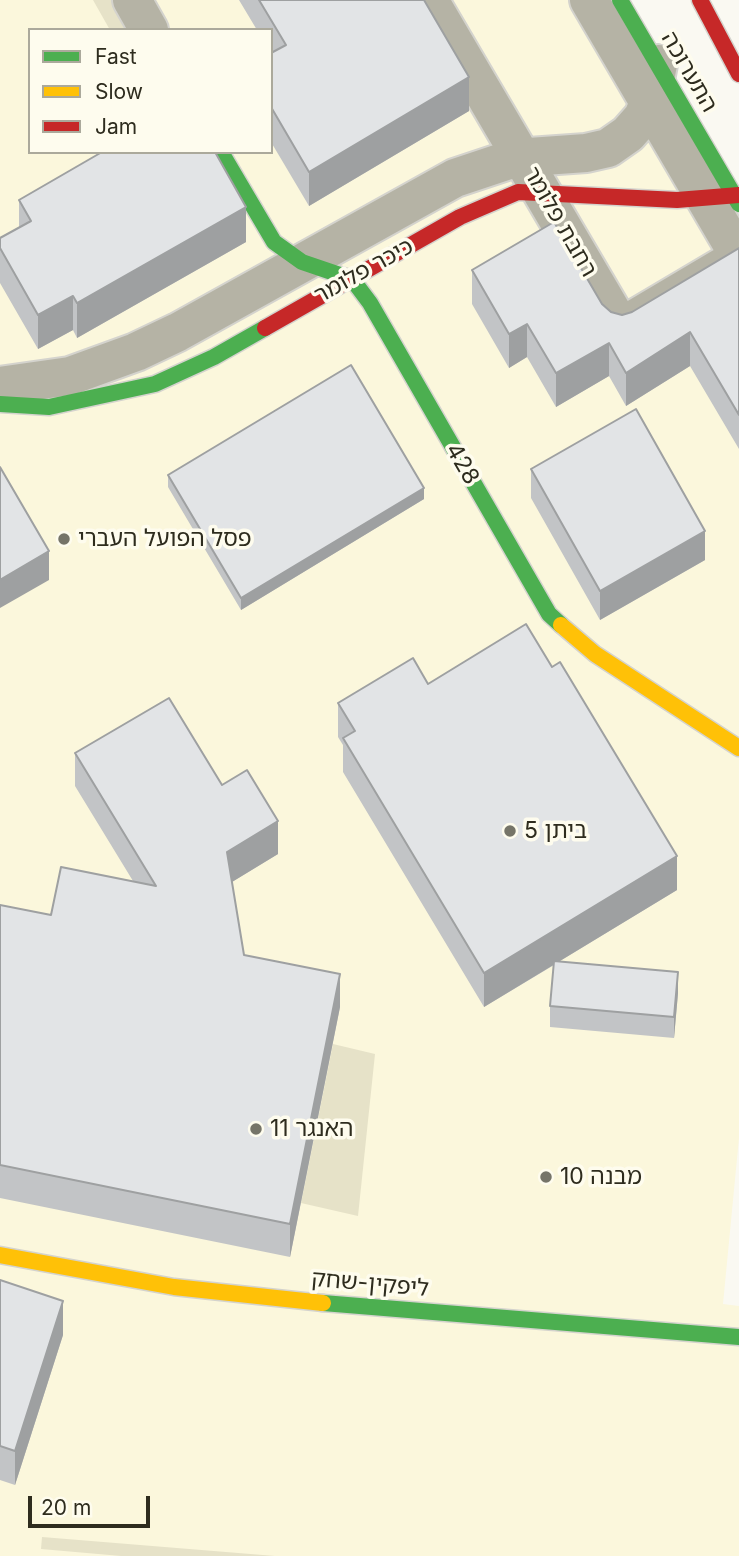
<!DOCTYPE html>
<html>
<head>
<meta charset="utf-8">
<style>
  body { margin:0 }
  #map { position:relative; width:739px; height:1556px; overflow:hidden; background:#faf9f2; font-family:Inter,sans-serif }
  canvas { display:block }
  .legend { position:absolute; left:28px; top:28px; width:245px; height:126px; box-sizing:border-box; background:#fefcee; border:2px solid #aba99b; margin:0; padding:9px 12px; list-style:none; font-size:21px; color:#2e2c1e }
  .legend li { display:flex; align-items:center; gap:14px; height:35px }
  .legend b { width:35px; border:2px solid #aba99b }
  .scale { position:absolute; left:28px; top:1496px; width:122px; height:32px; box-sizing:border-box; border:4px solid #2e2c1e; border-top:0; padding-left:9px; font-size:21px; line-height:24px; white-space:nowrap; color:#2e2c1e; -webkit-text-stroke:5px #fefcee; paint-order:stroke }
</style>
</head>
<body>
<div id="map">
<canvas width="739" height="1556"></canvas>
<ul class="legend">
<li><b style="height:9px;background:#4caf50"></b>Fast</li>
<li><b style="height:9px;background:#ffc107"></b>Slow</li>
<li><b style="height:9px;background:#c62828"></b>Jam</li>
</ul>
<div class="scale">20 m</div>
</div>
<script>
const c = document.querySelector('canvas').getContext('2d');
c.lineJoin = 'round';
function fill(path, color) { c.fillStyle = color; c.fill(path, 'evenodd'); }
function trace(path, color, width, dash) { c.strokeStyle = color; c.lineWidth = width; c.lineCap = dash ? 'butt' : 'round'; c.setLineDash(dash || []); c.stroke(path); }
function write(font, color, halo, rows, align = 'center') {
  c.font = font + ' Inter,"Noto Sans Hebrew",sans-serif'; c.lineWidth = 7; c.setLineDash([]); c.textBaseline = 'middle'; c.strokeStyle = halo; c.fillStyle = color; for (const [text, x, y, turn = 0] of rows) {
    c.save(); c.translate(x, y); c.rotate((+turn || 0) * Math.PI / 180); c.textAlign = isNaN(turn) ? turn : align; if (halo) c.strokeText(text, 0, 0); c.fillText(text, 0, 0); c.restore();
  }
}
const built = new Path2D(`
  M0,0H603L739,224V1138L723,1304L739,1306V1556H0ZM30,30H271V152H30Z`);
const green = new Path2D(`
  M93,0H116L133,30H110Z
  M333,1044L375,1054L358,1216L301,1203Z
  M42,1537L275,1556H121L41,1549Z`);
const street = new Path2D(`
  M132,0L149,30
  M429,0L621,327L739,257
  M589,0L739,256
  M0,386L70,376L136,352L178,332L455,178L515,158L586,153L608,148L628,134L643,117L652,95L658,64`);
const fast = new Path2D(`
  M620,0L739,204
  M221,152L274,242L302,262L352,279L370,303L549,614L561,625
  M0,404L49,407L155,384L214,357L265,328
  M323,1303L739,1337`);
const slow = new Path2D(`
  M561,625L595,654L739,748
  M0,1255L174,1287L323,1303`);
const jam = new Path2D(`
  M700,0L739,74
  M265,328L460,217L518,192L677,200L739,195`);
const wall = new Path2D(`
  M239,0H424L469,111L309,206L271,142V30H257Z
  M19,200L246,242L77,338L73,330L38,349L0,283V238L19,227Z
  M739,248V449L690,366L626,406L609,376L556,407L527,357L509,368L472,304V270L602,304L611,312L622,315L632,312Z
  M531,469L705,560L600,620L531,498Z
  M168,475L424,499L241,610L168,487Z
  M338,703L677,890L560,961L678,993L674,1038L550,1027V1006L554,965L484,1007L343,772V745L338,737Z
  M75,753L222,785L278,854L232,882L244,955L340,1007L290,1257L0,1198V905L51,915L133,881L75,786Z
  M0,1280L63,1335L15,1485L0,1480Z`);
const shadedWall = new Path2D(`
  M469,77V111L309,206V172Z
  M246,207V242L77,338V303Z
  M73,296V330L38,349V315Z
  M527,324V357L509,368V334Z
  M690,332V366L626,406V373Z
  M609,343V376L556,407V373Z
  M424,488V499L241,610V598Z
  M705,531V560L600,620V591Z
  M49,551V580L0,608V580Z
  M278,821V854L227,885V852Z
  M677,856V890L484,1007V973Z
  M678,972V993L674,1038V1017Z
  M340,974V1007L290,1257V1224Z
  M63,1301V1335L15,1485V1451Z`);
const building = new Path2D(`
  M259,0H424L469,77L309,172L271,107V53L286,45Z
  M102,152H215L246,207L77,303L73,296L38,315L0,248V238L31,221L19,200Z
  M554,222L602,304L611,312L622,315L632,312L739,248V415L690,332L626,373L609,343L556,373L527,324L509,334L472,270Z
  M351,365L424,488L241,598L168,475Z
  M636,409L705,531L600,591L531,469Z
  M0,467L49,551L0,580Z
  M526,624L552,667L560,662L677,856L484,973L343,738L355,731L338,703L413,658L428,684Z
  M169,698L222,785L247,770L278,821L227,852L244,955L340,974L290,1224L0,1165V905L51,915L61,867L156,886L75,753Z
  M554,961L678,972L674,1017L550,1006Z
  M0,1280L63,1301L15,1451L0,1446Z`);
const markers = [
  [64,539,7,"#757468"],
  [510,831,7,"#757468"],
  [256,1129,7,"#757468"],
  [546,1177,7,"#757468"]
];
const streetNames = [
  ["התערוכה",689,72,60],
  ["רחבת פלומר",560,222,60],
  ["כיכר פלומר",364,271,-29],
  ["428",462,464,60],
  ["ליפקין-שחק",370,1284,5]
];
const poiNames = [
  ["פסל הפועל העברי",78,539],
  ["ביתן 5",524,831],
  ["האנגר 11",270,1129],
  ["מבנה 10",560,1177]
];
fill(built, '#fbf7dc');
fill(green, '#e6e2c8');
trace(street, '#d4d3cd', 42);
trace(fast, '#d4d3cd', 19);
trace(slow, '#d4d3cd', 19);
trace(jam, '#d4d3cd', 19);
trace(street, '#b5b3a5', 38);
trace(fast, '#4caf50', 16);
trace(slow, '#ffc107', 16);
trace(jam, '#c62828', 16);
fill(wall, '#c2c4c6');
fill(shadedWall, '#9ea0a1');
fill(building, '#e2e4e6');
trace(building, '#9ea0a1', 2);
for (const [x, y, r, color] of markers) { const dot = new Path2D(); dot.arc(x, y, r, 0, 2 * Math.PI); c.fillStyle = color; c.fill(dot); trace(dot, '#fefcee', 2.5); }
write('23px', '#2e2c1e', '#fefcee', streetNames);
write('23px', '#2e2c1e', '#fefcee', poiNames, 'left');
</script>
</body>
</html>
